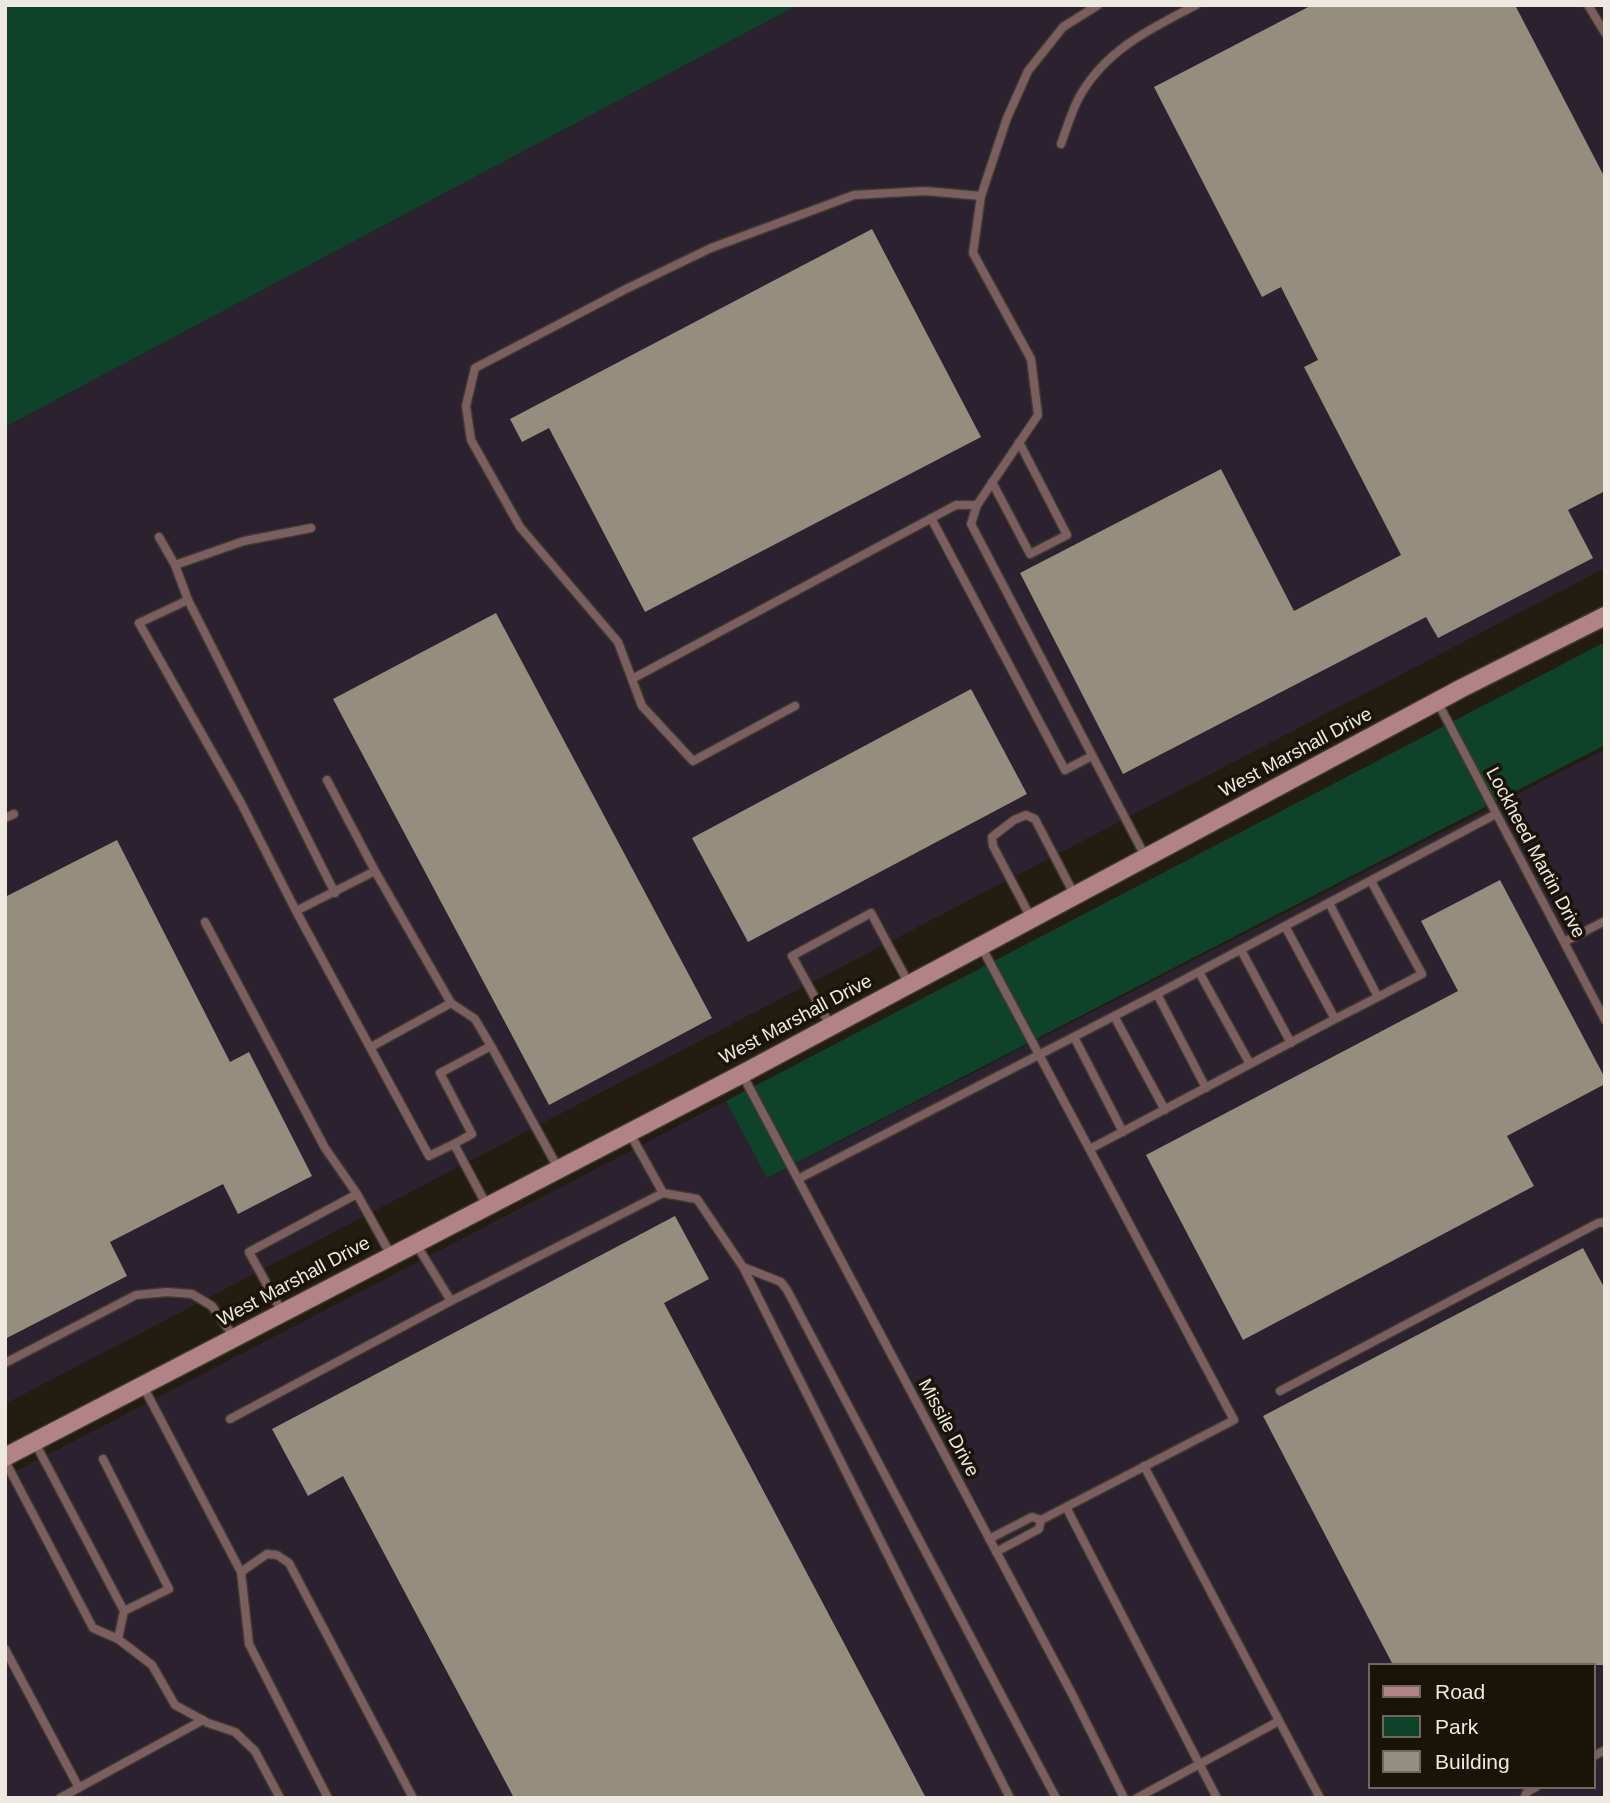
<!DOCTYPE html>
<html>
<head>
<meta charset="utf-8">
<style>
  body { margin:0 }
  #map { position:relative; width:1610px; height:1803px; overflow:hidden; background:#231d11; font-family:Helvetica,sans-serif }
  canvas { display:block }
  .frame { position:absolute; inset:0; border:7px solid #ede9e1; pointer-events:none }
  .legend { position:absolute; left:1368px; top:1663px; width:228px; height:126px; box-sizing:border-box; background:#1a1408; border:2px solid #6e695f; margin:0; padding:9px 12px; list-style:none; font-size:21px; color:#ede9e1 }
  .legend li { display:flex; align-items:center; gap:14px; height:35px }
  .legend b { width:35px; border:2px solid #6e695f }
</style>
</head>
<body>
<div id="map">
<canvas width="1610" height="1803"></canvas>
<div class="frame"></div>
<ul class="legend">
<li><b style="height:9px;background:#b18286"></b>Road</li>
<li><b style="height:19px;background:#0f422b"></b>Park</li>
<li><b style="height:19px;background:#958d7e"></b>Building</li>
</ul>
</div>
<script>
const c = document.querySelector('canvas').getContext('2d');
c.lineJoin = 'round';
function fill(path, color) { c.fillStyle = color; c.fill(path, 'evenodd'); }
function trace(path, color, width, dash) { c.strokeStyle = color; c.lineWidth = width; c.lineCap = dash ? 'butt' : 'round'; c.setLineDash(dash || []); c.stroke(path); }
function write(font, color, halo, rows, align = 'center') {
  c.font = font + ' Helvetica,sans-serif'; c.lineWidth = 7; c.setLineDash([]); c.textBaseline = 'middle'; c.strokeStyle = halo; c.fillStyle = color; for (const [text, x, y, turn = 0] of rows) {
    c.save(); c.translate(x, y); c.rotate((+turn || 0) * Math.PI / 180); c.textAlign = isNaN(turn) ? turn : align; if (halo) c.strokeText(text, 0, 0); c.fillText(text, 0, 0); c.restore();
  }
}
const industrial = new Path2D(`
  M798,5H1605V568L5,1404V427Z
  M1605,749V1798H5V1477L726,1101L768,1178ZM1370,1665H1594V1787H1370Z`);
const green = new Path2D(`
  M5,5H798L5,427Z
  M1605,642V745L767,1178L726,1101Z`);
const building = new Path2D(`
  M1312,5H1515L1605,178V491L1568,510L1593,558L1438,638L1426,617L1123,774L1020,573L1221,469L1294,611L1401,555L1304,367L1318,360L1281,287L1262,297L1154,87Z
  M872,229L981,437L645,612L549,428L522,442L510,419Z
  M496,613L712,1018L549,1105L333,699Z
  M971,689L1027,794L748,942L692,838Z
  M117,840L230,1062L249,1052L312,1176L238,1214L223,1184L110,1242L127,1276L5,1339V897Z
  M1500,880L1605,1078V1084L1507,1136L1534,1186L1243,1340L1146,1155L1458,991L1421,921Z
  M675,1216L709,1279L664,1303L926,1798H514L343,1476L308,1496L272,1429Z
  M1583,1248L1605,1289V1665H1393L1263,1416Z`);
const lane = new Path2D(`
  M1098,5L1063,27L1028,71L1007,118L981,196L973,253L1031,359L1038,415L977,505L971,524L1146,858
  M1588,5L1605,33
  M1061,144C1067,128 1072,109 1081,94C1107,49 1152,28 1196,5
  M992,482L1030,554L1067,535L1019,442
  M931,518L1065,770L1092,756
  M159,537L175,565L188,600
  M175,565L244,541L311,528
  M632,679L956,505H977
  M1437,701L1605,1020
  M795,706L693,761L642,706L618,642L520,527L471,440L466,406L475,368L626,289L711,248L854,195L925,191L981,196
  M327,780L375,871
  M5,818L14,814
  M1329,903L1378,997L1422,974L1371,881
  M296,911L241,803L139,623L188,600C238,697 285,795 335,893
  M1031,918L993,846L992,837L1014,820L1026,815L1035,819L1075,896
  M205,922L325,1148L357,1194
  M1564,942L1605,921
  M981,946L1234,1420L1041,1520L1032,1517L989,1539
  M1241,950L1291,1043
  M1199,972L1250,1064
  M1157,994L1206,1088
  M451,1003L475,1019L491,1046
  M1114,1016L1165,1110
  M1335,1019L1378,997
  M830,1025L792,956L871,913L909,984
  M1074,1037L1123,1132
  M371,1047L451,1003L375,871L296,911L429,1156L454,1144L487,1206
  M742,1074L1072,1694L1124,1798
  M629,1132L663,1193
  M454,1144L472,1134L440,1073L491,1046L558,1168
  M1090,1149L1335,1019L1285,926
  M798,1179L1157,994L1496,814
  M416,1244L451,1301
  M743,1267L781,1282L787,1290L1056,1798
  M282,1312L249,1252L357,1194L391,1255
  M5,1363L136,1295L167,1292L192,1294L212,1306L234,1337
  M143,1386L241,1572L249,1644L328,1798
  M1280,1391L1598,1223L1605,1222
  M230,1419L451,1301L663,1193L697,1199L743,1267L1010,1798
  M34,1441L124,1611L118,1639
  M103,1459L169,1589L124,1611
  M5,1461L93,1628L118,1639L152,1665L175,1705L208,1723L235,1732L255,1751L280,1798
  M1144,1466L1320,1798
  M1066,1507L1217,1798
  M996,1552L1039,1529L1041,1520
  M241,1572L267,1554L277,1555L289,1563L413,1798
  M5,1649L79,1788
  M1594,1756L1605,1750
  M60,1798L203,1720
  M1137,1798L1279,1721
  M1524,1798L1527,1792L1536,1787`);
const secondary = new Path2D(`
  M5,1457L742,1074L1462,688L1605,616`);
const streetNames = [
  ["West Marshall Drive",1296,753,-28],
  ["Lockheed Martin Drive",1535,853,62],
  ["West Marshall Drive",796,1020,-28],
  ["West Marshall Drive",294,1282,-28],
  ["Missile Drive",948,1428,62]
];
fill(industrial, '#2b212f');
fill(green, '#0f422b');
fill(building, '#958d7e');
trace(lane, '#3f3a2e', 11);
trace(secondary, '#3f3a2e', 21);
trace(lane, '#7b5e60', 8);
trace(secondary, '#b18286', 18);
write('19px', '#ede9e1', '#1a1408', streetNames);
</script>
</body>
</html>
